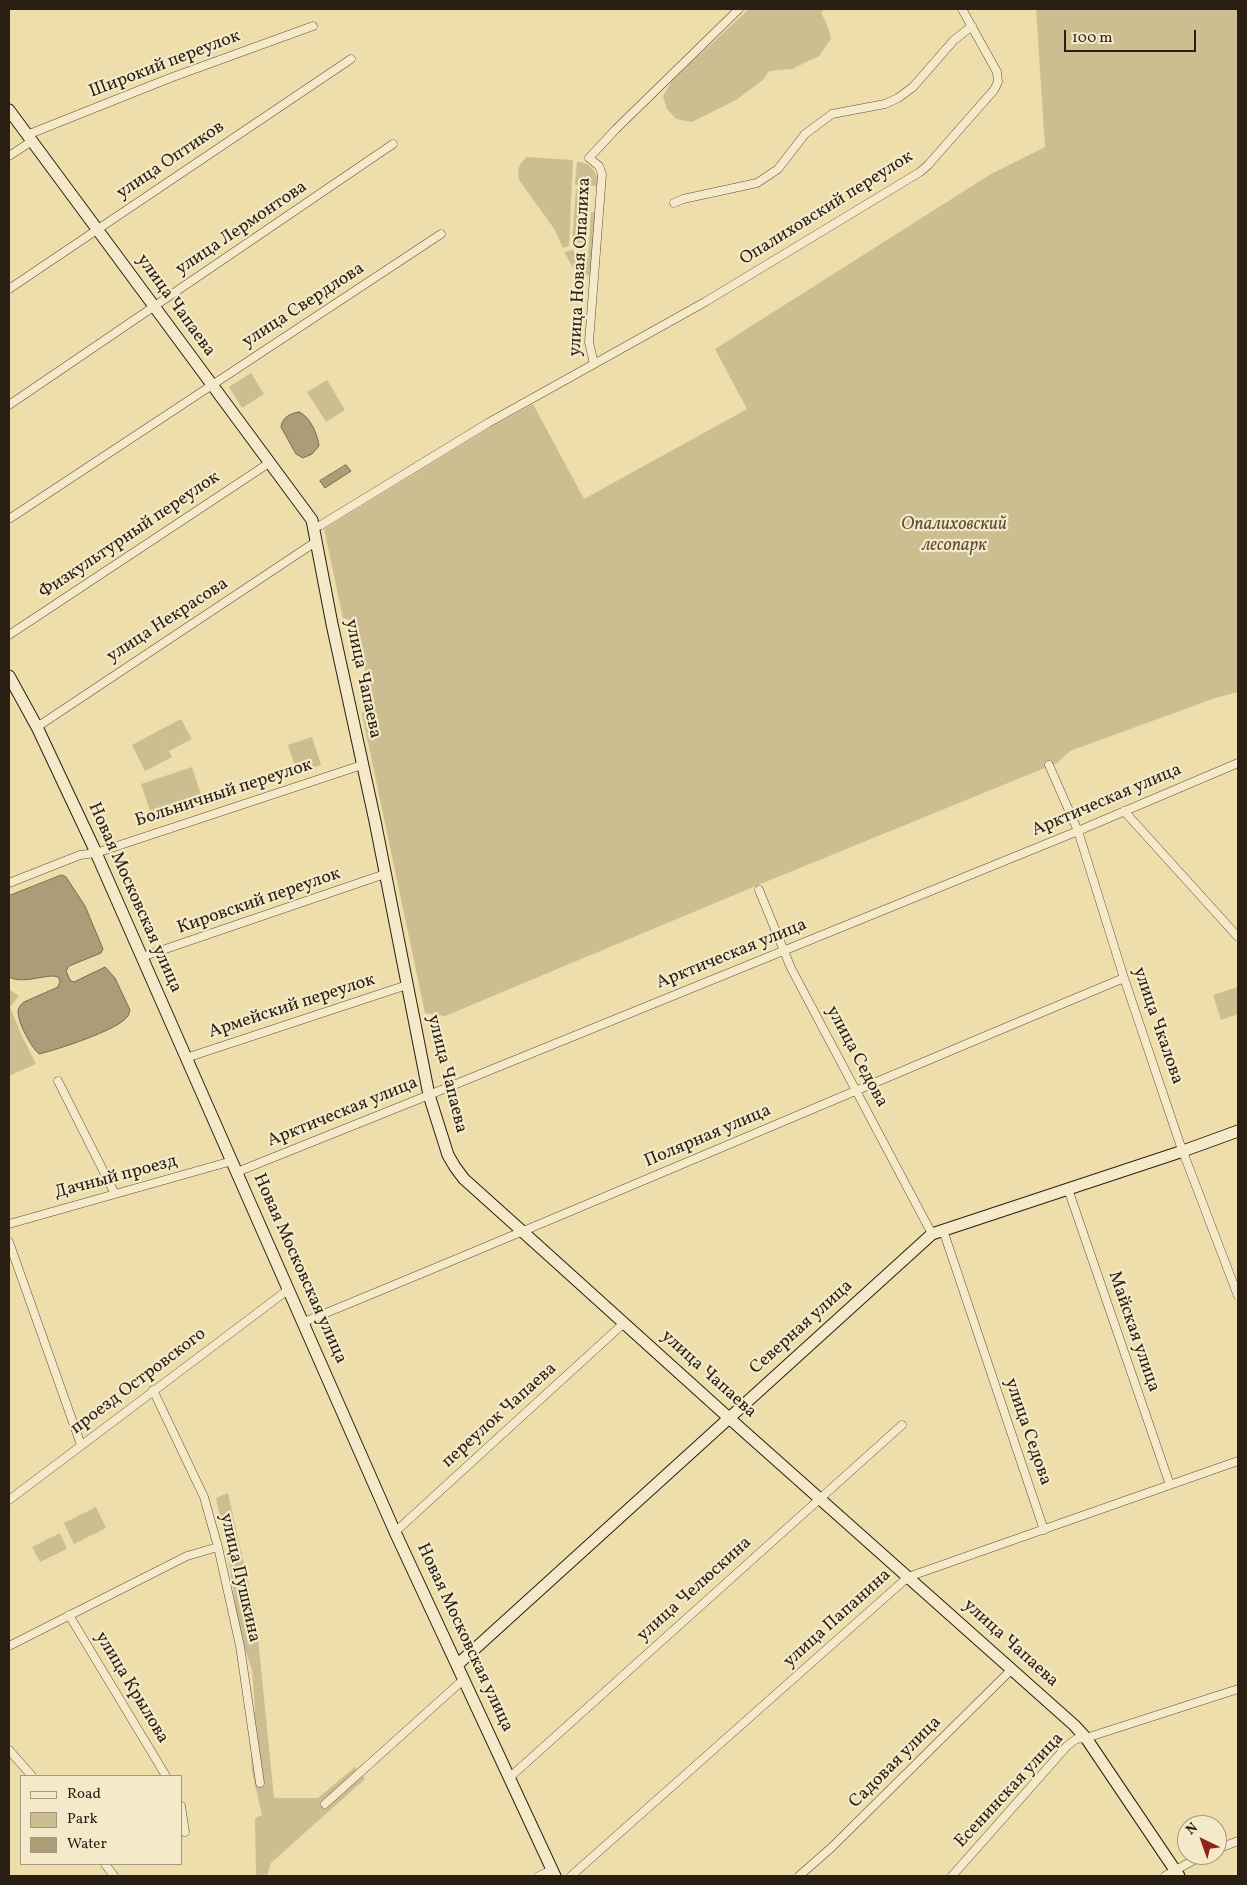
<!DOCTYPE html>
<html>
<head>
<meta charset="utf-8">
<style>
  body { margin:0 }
  #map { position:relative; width:1247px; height:1885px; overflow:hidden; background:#eedeac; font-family:Vollkorn,serif }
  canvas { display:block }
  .frame { position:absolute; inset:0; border:10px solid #2a1f13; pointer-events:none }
  .legend { position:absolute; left:20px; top:1775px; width:162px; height:90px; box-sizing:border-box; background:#f4eac9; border:1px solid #a39980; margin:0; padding:6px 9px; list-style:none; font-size:15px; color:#2a1f13 }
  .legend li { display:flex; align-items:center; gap:10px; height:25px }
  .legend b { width:25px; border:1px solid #a39980 }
  .north { position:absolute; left:1177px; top:1815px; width:50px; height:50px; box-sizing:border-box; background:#f4eac9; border:1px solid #a39980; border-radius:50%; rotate:318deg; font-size:14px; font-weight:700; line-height:20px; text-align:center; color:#2a1f13 }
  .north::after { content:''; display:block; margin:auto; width:18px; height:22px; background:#8f2418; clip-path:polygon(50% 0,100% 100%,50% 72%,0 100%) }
  .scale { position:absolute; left:1064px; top:30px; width:132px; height:22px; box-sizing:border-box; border:2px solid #2a1f13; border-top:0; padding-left:6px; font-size:15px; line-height:18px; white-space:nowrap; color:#2a1f13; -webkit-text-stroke:4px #f4eac9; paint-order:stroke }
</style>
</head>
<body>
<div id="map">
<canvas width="1247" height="1885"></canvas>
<div class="frame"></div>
<ul class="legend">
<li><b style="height:6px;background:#f4eac9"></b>Road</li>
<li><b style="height:14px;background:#cdbe92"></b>Park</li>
<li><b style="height:14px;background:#ab9d78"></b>Water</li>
</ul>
<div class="north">N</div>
<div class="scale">100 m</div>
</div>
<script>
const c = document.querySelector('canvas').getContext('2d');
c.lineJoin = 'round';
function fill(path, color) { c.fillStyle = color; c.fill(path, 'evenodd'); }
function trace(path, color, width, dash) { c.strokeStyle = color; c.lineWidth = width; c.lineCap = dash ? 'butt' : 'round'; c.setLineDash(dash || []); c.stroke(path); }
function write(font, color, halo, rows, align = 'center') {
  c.font = font + ' Vollkorn,serif'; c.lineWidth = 4.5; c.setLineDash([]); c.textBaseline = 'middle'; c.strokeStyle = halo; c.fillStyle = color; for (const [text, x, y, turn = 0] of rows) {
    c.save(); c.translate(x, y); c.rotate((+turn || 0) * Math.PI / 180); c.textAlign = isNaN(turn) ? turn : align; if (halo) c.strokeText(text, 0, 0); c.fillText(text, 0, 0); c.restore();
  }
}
const green = new Path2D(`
  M749,9H826L821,12L828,27L831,39L819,56L792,69L769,71L763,80L736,100L692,122L676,119L667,109L663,96L673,79Z
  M1036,9H1238V692L1215,698L1070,751L1057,763L763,883L445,1016L425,1013L362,714L367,684L360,636L351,620L343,618L324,529L491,427L533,404L584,499L747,409L715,349L991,174L1045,147Z
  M527,157L573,160L569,246L563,248L555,230L519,180C517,169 519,163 527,157Z
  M577,162C591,162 598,173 598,186L575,185Z
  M576,189L589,190L586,243L572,242Z
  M591,212L597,213L592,272L589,275L581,276L573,268L564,252L573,250L580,258H588Z
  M251,373L264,394L242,408L229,387Z
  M327,380L345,410L326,422L307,392Z
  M181,719L192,739L169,751L158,731Z
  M158,731L172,757L145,771L132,745Z
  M312,737L321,765L297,773L288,745Z
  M192,767L202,798L151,814L141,784Z
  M1238,987V1014L1221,1020L1213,995Z
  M9,989L19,996L10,1007L21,1034L36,1064L9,1076Z
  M228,1493L256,1618L274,1798H318L355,1767L365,1779L271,1863L267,1876H256L255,1818L262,1815L252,1772L250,1729L255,1711L252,1670L239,1631L227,1549L216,1498Z
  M96,1507L106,1528L74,1544L64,1523Z
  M60,1533L67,1549L40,1562L32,1547Z`);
const water = new Path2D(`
  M299,412C310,416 318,435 319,446L312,454L303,458L296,454L281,427C282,418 290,413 299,412Z
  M346,465L351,471L325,488L320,481Z
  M62,875L66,877L85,906L103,949L101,953L69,966L66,971L70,980L74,982L105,967L115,978L130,1010C129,1013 129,1015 127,1017C118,1030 56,1050 39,1054C31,1047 18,1023 18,1012C18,1008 21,1004 24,1002L58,987L60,981L58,977L54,976C40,976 21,984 9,977V896Z`);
const street = new Path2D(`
  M27,135L170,78L313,26
  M9,156L32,141
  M674,203L683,199L757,183L778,169L805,134L832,114L885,104L898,98L913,87L954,40L972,26
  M9,289L351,59
  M594,364L705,302L920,172L928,165L994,90L998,82L997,72L962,9
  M9,405L393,144
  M9,519L441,234
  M315,527L321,525L488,423L594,364L589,342L602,174L599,166L589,158L616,129L739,9
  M9,635L269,463
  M37,727L317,541
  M1049,765L1078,831L1124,978L1180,1144L1238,1296
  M1124,811L1238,937
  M9,883L80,855L96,853L362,765
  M759,890L791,968L932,1234
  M142,957L385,874
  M186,1058L407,985
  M58,1081L115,1194
  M237,1172L429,1095L1078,831L1238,763
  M1068,1189L1170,1485
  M9,1224L232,1161
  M943,1230L1044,1530
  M9,1242L81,1445
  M304,1322C578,1210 850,1092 1124,978
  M153,1390L204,1497L218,1547L240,1646L260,1783
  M9,1500L289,1289
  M395,1532L624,1323
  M69,1615L166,1776
  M9,1646L187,1556L218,1547
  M9,1750L32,1776
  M509,1778L902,1425
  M325,1804L463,1680
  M181,1806L185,1832
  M1217,1849L1238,1841
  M105,1864L114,1876
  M539,1876L552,1870
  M571,1876L908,1577L1238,1461
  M799,1876L832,1847L1012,1669
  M952,1876L1067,1746L1076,1739L1086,1738L1238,1689
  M1165,1876L1203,1855`);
const secondary = new Path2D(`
  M9,110L312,520L332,624L375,821L429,1095L448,1155L455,1167L464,1179L523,1232L729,1418L1074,1725L1086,1738L1179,1876
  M9,676L37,727L93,846L395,1532L555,1876
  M457,1665L932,1234L1183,1151L1238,1131`);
const streetNames = [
  ["Широкий переулок",165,65,-21],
  ["улица Оптиков",171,161,-34],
  ["Опалиховский переулок",827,209,-32],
  ["улица Лермонтова",242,229,-34],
  ["улица Новая Опалиха",581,267,-87],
  ["улица Чапаева",175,306,54],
  ["улица Свердлова",304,306,-33],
  ["Физкультурный переулок",130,536,-34],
  ["улица Некрасова",168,621,-33],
  ["улица Чапаева",362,679,78],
  ["Больничный переулок",224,794,-18],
  ["Арктическая улица",1107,801,-23],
  ["Новая Московская улица",134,898,66],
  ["Кировский переулок",259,902,-19],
  ["Арктическая улица",732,955,-22],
  ["Армейский переулок",292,1007,-18],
  ["улица Чкалова",1157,1026,71],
  ["улица Седова",856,1057,62],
  ["улица Чапаева",446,1074,76],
  ["Арктическая улица",343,1113,-22],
  ["Полярная улица",708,1137,-23],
  ["Дачный проезд",116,1178,-15],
  ["Новая Московская улица",299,1269,66],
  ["Северная улица",802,1328,-42],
  ["Майская улица",1133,1332,71],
  ["улица Чапаева",708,1375,42],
  ["проезд Островского",139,1382,-37],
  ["переулок Чапаева",500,1416,-42],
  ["улица Седова",1027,1432,71],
  ["улица Пушкина",239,1578,77],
  ["улица Челюскина",695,1590,-42],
  ["улица Папанина",838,1619,-42],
  ["Новая Московская улица",464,1638,65],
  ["улица Чапаева",1010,1644,42],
  ["улица Крылова",131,1688,59],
  ["Садовая улица",896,1763,-45],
  ["Есенинская улица",1010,1791,-47]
];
const parkNames = [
  ["Опалиховский",954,526],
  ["лесопарк",954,547]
];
fill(green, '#cdbe92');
fill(water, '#ab9d78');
trace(water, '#776b50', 1);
trace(street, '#5b4f39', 9);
trace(secondary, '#2a1f13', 13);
trace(street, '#f4eac9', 8);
trace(secondary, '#f4eac9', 11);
write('18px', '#2a1f13', '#f4eac9', streetNames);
write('italic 18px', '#5b4f39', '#f4eac9', parkNames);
</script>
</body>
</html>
